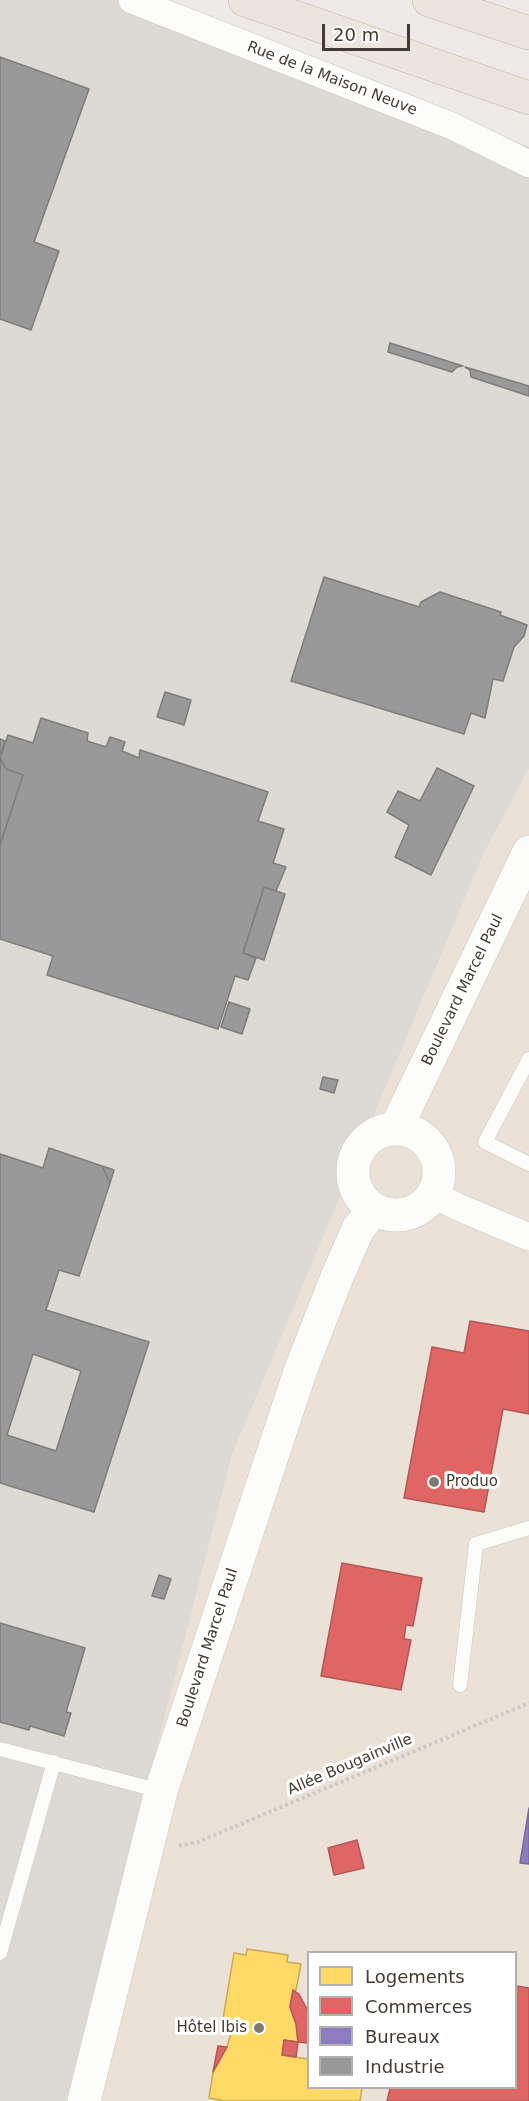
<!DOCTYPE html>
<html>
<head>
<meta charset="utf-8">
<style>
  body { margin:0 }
  #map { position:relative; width:529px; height:2101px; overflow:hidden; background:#edeae7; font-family:"DejaVu Sans",sans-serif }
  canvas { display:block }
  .legend { position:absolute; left:307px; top:1951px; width:210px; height:138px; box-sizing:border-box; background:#fff; border:2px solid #b3b1ae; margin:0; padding:8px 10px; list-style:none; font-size:18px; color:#423b34 }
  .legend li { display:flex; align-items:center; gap:12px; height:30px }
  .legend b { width:30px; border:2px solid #b3b1ae }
  .scale { position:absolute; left:322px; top:24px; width:88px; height:27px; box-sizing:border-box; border:3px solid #423b34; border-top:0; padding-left:8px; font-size:18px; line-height:21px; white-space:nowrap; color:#423b34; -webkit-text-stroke:4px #fff; paint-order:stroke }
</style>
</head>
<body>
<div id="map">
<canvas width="529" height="2101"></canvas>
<ul class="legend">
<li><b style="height:16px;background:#ffd966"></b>Logements</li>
<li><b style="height:16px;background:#e06666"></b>Commerces</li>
<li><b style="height:16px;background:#8e7cc3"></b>Bureaux</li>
<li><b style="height:16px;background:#999"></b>Industrie</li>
</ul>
<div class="scale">20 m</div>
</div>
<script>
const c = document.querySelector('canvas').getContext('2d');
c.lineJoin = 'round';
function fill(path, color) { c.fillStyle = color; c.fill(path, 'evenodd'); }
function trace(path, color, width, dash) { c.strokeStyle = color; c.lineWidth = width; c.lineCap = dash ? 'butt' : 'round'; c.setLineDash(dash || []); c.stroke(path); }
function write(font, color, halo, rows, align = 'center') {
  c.font = font + ' "DejaVu Sans",sans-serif'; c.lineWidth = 6; c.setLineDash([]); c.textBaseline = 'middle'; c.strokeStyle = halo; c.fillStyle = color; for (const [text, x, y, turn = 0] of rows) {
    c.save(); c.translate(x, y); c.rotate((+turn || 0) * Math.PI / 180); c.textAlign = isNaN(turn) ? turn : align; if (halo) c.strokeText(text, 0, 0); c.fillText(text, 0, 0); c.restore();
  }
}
const commercial = new Path2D(`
  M529,768V2101H66L232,1455L482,857ZM308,1952H516V2088H308Z`);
const industrial = new Path2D(`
  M0,0H131L529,147V768L482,857L232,1455L66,2101H0Z`);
const homes = new Path2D(`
  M247,1949L288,1955L287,1962L301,1964L296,1990H293L290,2007L296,2024L298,2042L284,2040L282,2055L308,2059V2088H362L360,2101H225L209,2098L213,2072L227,2047L231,2033L221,2031L234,1953L246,1955Z`);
const shops = new Path2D(`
  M470,1321L529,1331V1414L503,1409L484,1512L404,1498L432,1347L464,1353Z
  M342,1563L422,1578L413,1626L406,1625L404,1639L411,1640L401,1690L321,1676Z
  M357,1840L364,1868L334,1875L328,1848Z
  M516,1986L529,1988V2101H387L390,2088H516Z
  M293,1990L299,1994L308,2011V2043L298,2042L296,2024L290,2007Z
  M284,2040L298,2042L296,2057L282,2055Z
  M218,2046L227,2047L213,2072Z`);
const offices = new Path2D(`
  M529,1808V1864L520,1863Z`);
const industry = new Path2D(`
  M0,57L89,89L34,242L59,251L31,330L0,319Z
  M390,343L463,366L457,367L452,372L388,352Z
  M465,367L529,386V396L471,377L470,370Z
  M324,577L419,607L421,602L440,592L501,612L500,615L527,625L524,636L514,647L503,681L493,679L485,718L471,713L464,734L291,681Z
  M165,692L191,700L184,725L157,717Z
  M41,718L88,733L87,741L106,747L110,737L125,742L122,751L139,758L140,750L268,792L258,821L284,829L273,863L286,867L276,891L264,887L243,953L256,958L248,980L235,976L218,1029L47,975L53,956L0,939V845L23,775L6,769L0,758L8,735L33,743Z
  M0,739L5,741L0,758L6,769L23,775L0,845Z
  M437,768L474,786L431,875L395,857L409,825L387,812L398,791L420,801Z
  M264,887L285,894L264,960L243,953Z
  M229,1002L250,1009L242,1034L221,1027Z
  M323,1077L338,1080L334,1093L320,1089Z
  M49,1148L102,1166L110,1183L79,1276L59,1270L46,1310L149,1342L94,1512L0,1483V1154L43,1168ZM33,1354L81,1371L56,1451L7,1435Z
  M102,1166L114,1170L110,1183Z
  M159,1575L171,1579L164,1599L152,1596Z
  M0,1623L85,1648L66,1712L71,1713L64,1736L30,1726L29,1730L0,1722Z`);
const path = new Path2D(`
  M179,1846L198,1842L529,1703`);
const service = new Path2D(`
  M529,1059L485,1142L529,1164
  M460,1685L476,1544L529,1528
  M0,1749L161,1791
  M0,1953L54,1762`);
const minor = new Path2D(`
  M132,0L452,126L529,164
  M433,1194L458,1207L529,1237`);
const tertiary = new Path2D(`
  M396,1128L529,852
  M353 1172a43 43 0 1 1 86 0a43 43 0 1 1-86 0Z
  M84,2101L161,1791L301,1369L337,1277L358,1229L374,1209`);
const trunk = new Path2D(`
  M245,0L529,98
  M429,0L529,33`);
const markers = [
  [434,1482,6,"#7e7873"],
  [259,2028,6,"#7e7873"]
];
const streetNames = [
  ["Rue de la Maison Neuve",332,79,21],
  ["Boulevard Marcel Paul",463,990,-64],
  ["Boulevard Marcel Paul",208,1648,-72],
  ["Allée Bougainville",350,1765,-23]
];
const poiNames = [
  ["Produo",446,1482],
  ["Hôtel Ibis",247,2028,"right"]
];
fill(commercial, '#ece1d7');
fill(industrial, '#ddd9d5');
fill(homes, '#ffd966');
trace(homes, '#c6aa57', 1.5);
fill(shops, '#e06666');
trace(shops, '#b15957', 1.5);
fill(offices, '#8e7cc3');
trace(offices, '#776898', 1.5);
fill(industry, '#999');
trace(industry, '#7f7d7b', 1.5);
trace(service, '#c9c6c3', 15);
trace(minor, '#c9c6c3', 28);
trace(tertiary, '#c9c6c3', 34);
trace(trunk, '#c3b5a4', 34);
trace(path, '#cccac6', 4, [3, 3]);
trace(service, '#fcfcfb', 14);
trace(minor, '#fcfcfb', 27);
trace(tertiary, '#fcfcfb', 33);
trace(trunk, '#ece6de', 33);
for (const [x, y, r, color] of markers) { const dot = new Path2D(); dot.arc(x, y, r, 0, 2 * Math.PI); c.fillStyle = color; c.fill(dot); trace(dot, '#fff', 2); }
write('15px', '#423b34', '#fff', streetNames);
write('15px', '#423b34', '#fff', poiNames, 'left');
</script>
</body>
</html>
